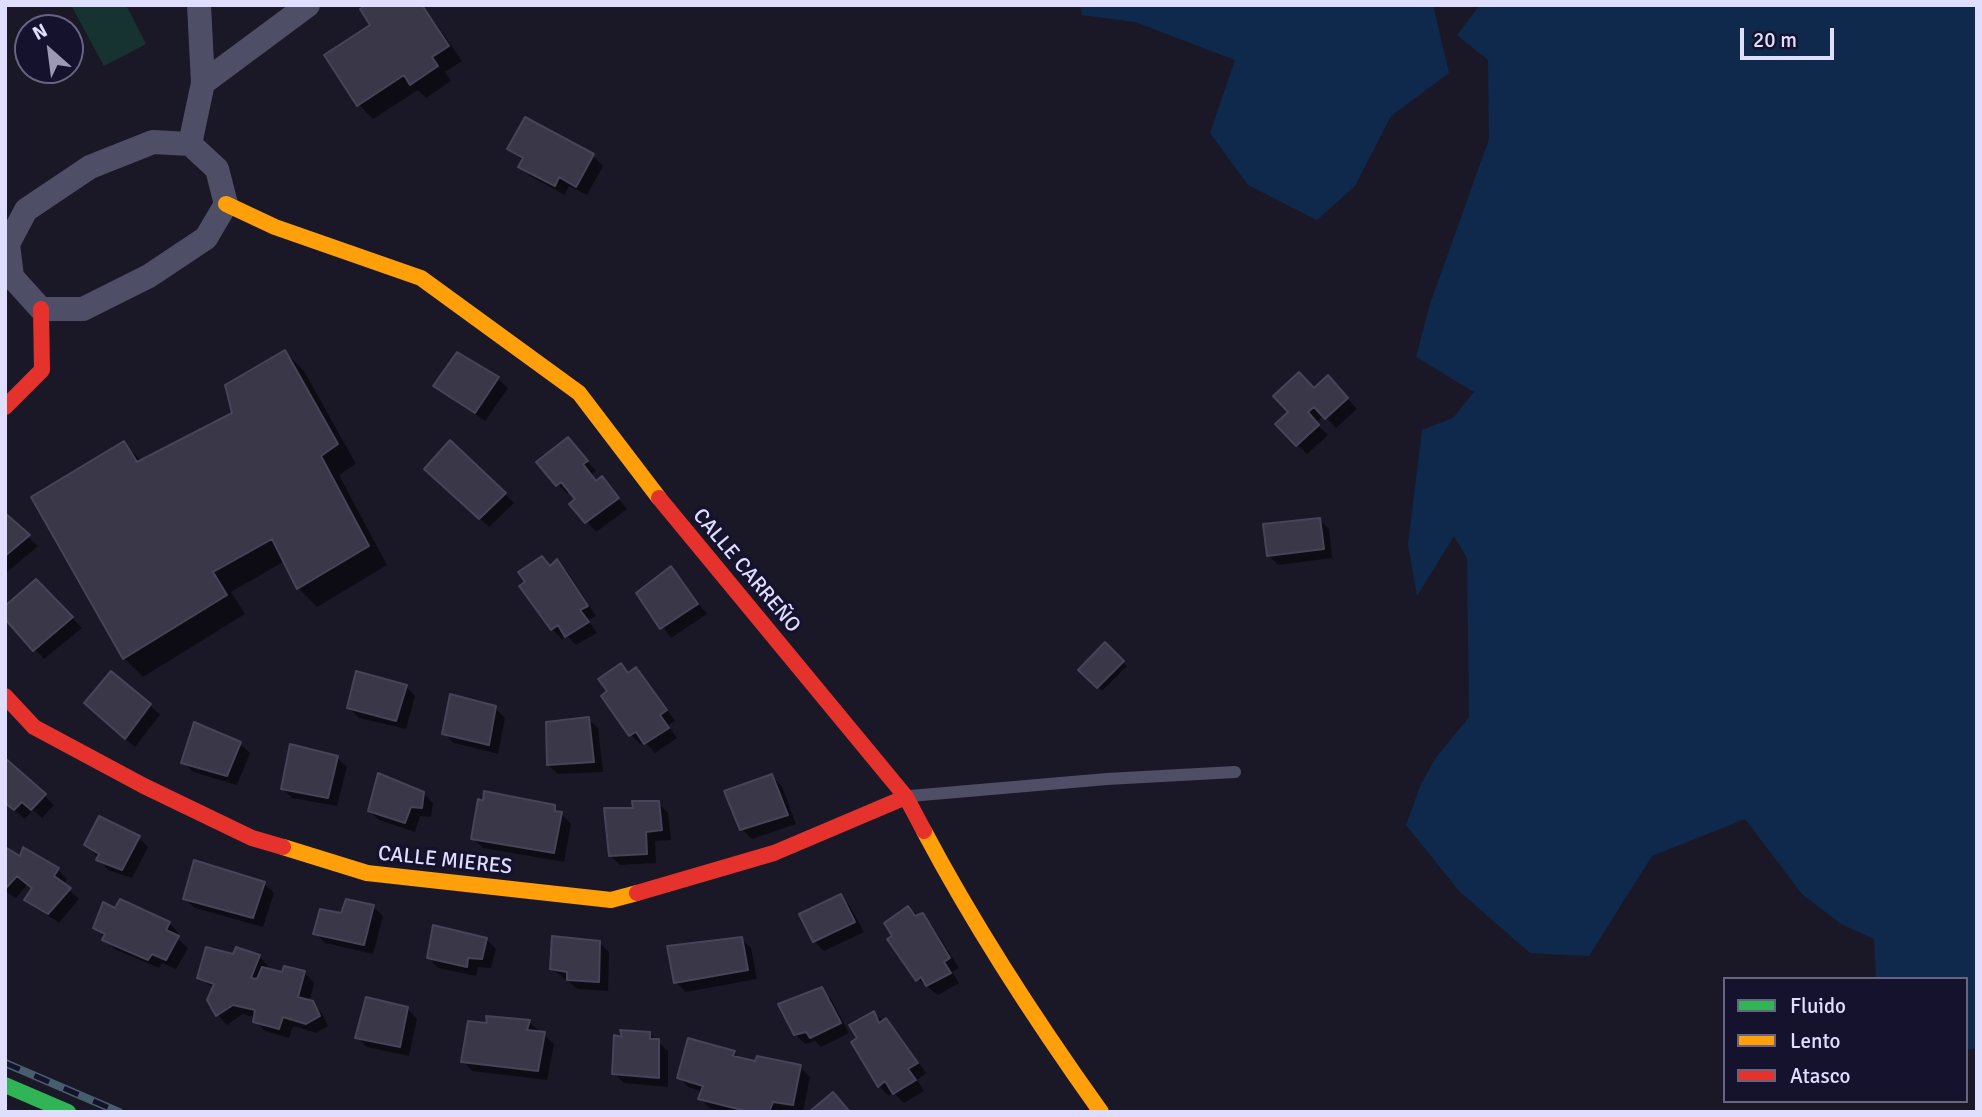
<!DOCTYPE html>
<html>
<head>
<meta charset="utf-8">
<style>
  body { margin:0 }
  #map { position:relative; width:1982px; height:1117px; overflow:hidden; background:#1a1827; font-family:Signika,sans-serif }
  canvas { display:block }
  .frame { position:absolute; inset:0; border:7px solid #e0deff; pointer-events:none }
  .legend { position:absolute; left:1723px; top:977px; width:245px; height:126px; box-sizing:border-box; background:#15122d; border:2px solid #666481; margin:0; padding:9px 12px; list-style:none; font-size:21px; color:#e0deff }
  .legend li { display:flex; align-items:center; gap:14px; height:35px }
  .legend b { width:35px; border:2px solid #666481 }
  .north { position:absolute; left:14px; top:14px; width:70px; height:70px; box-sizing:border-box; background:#15122d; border:2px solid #666481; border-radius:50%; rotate:332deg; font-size:19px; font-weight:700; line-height:28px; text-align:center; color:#e0deff }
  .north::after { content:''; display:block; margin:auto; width:24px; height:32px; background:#9b99b3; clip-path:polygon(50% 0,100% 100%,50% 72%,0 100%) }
  .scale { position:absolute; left:1740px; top:28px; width:94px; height:32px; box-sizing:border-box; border:4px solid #e0deff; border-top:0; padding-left:9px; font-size:21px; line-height:24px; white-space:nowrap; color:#e0deff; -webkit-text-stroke:5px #15122d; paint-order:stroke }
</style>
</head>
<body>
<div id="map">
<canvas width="1982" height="1117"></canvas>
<div class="frame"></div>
<ul class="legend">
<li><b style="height:9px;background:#30b455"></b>Fluido</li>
<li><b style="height:9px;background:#ff9f0a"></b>Lento</li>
<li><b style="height:9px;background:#e5322d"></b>Atasco</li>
</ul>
<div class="north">N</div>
<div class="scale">20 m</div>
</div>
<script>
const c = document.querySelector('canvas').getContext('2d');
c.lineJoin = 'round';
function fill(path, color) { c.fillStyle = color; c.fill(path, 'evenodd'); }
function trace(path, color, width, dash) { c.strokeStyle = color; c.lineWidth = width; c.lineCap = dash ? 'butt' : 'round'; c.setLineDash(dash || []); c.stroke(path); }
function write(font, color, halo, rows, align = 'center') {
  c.font = font + ' Signika,sans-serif'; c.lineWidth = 7; c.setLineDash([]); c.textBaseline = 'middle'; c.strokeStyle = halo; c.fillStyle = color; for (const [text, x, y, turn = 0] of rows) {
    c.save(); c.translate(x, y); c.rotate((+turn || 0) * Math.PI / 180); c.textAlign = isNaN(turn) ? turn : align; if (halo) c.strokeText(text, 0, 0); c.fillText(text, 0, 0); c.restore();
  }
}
const green = new Path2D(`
  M71,5H126L146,44L104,66Z`);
const water = new Path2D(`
  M1080,5H1433L1449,73L1391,116L1355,186L1317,220L1248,185L1210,133L1235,60L1135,22L1082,15Z
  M1480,5H1977V1049H1966V979H1876L1874,939L1841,924L1802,894L1745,819L1652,856L1589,956L1530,953L1460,892L1406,825L1421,784L1435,759L1469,717L1467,558L1454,536L1417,596L1408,544L1422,430L1453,418L1474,392L1416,357L1430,304L1489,139L1488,60L1457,35Z`);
const shadow = new Path2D(`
  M403,5H423L462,61L445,72L451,81L426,98L418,90L373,119L359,105Z
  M525,119L593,156L603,166L587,195L569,186L565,195L530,176L520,166L523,161L509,149Z
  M285,352L304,371L356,464L339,475L387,565L317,607L298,588L285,561L231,592L245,614L143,677L124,658V444L142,461L235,413Z
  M457,354L498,379L508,388L485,421L436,386Z
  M1337,387L1357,409L1336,428L1324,415L1316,423L1328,435L1307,454L1297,445L1315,390Z
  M577,449L596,471L591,475L597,482L602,478L627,509L596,532L572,504L578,499L571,491L567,494L539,462Z
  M436,479L505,494L514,503L489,527Z
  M5,516L38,546L5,574Z
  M1319,519L1329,529L1332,558L1278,565L1268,555Z
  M542,558L551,567L557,561L567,571L596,616L588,620L597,633L576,645L566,635L562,639L552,629L528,582Z
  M670,569L707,614L671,638L639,593Z
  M36,581L82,628L44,659L5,616Z
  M1105,644L1127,666L1102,691L1080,670Z
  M621,665L630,674L635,670L645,679L675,721L668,725L677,738L655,753L645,742L640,744L630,734Z
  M406,686L415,696L406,729L359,718L349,708Z
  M150,705L160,715L135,747L96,712Z
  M495,708L505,718L498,754L454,743L444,733Z
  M588,719L598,728L603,772L558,774L548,765Z
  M240,744L250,753L237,785L193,772L183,762Z
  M337,757L347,767L337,806L292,798L283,788Z
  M772,776L782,786L796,824L752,839L742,829Z
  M423,793L433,803L431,817L420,816L415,832L379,820L369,811Z
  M44,795L54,805L42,818L33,810L25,819L5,802Z
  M658,803L668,813L671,840L655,841L656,863L620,865L610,855L635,810Z
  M554,807L571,824L564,862L483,848L473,838Z
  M139,838L148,847L132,878L108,870L86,844Z
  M5,849L20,859L58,870L67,879L64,885L79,899L59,923L26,900L33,889L27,885L16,898L5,891Z
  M195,862L264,884L274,893L263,927L195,908L185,899Z
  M840,896L850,906L864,932L824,951L814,941Z
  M373,907L383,916L373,954L325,943L315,933Z
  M908,908L932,925L959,968L952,972L959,983L938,995L917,979L895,937Z
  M116,911L169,923L179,933L176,937L188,948L176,969L162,963L159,968L114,949L95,927Z
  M486,939L496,949L491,968L478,967L476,976L438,968L429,958Z
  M741,939L751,948L757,979L686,992L676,982Z
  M599,942L609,952L608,991L578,989L552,969Z
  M234,956H259L268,966L267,970L283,974L285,968L305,973L314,983L309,1002L322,1013L328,1026L316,1033L293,1026L289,1038L265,1031L255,1021V1017L243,1014L227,1025L218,1015L214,989L199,977Z
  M821,989L831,999L849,1033L821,1047L815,1041L805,1044L795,1034Z
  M367,999L408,1009L417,1019L409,1056L367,1047L357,1037Z
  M873,1013L896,1030L926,1073L917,1080L924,1091L904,1103L893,1092L889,1096L879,1086L853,1043L860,1039Z
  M529,1022L554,1044L547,1080L472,1071L463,1061L489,1025Z
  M649,1033L668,1051V1087L624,1083L614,1073L625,1039Z
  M734,1052L742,1060L800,1067L810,1077L803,1112H724L710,1108L700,1099L703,1092L688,1087L679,1077Z`);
const building = new Path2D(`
  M366,5H422L449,46L432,57L438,66L410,85L404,75L357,106L324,55L370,25L360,9Z
  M525,117L594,154L576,187L559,177L555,186L518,167L523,158L507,149Z
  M285,350L338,444L321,456L369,546L297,589L272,539L213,572L227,595L123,659L31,497L124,441L137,462L232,413L225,385Z
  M457,352L499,377L475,413L433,386Z
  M1299,372L1314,388L1328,375L1348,398L1325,419L1314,407L1308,412L1319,425L1296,446L1275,424L1288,412L1273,396Z
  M568,437L588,461L583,464L596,481L602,476L619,498L585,523L569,504L575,499L561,482L556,486L536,462Z
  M450,440L506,493L479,519L424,469Z
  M5,513L30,535L5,556Z
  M1320,518L1324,549L1267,556L1263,524Z
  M542,556L550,566L557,559L588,606L580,610L589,622L565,637L558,625L551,630L519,586L525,582L518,572Z
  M671,566L698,604L660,629L636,593Z
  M36,579L73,617L33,651L5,619V606Z
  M1105,642L1124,661L1097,688L1078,670Z
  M621,663L628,673L636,667L667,710L660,715L669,728L644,744L636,732L629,736L601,696L607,691L598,679Z
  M111,671L151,704L125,739L84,703Z
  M356,671L407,685L396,721L347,708Z
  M450,694L496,706L489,745L442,734Z
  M589,717L594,762L547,765L546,722Z
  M194,722L241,742L227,776L181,763Z
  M290,744L338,756L328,798L281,789Z
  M5,758L46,794L31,810L22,802L14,810L5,803Z
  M378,773L424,792L422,808L411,807L405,823L368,811Z
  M772,774L788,815L740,830L724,791Z
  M484,791L555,805V811L562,812L554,853L471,839L478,799L483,801Z
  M632,801H659L662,830L646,832L647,854L609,856L604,808H633Z
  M99,816L140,836L122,870L96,860L99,854L84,845Z
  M5,847L20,856L23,847L59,868L54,876L71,888L48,914L24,900L32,888L17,876L5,889Z
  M194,860L265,882L253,918L183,899Z
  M841,894L855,922L813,942L799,914Z
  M120,899L170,922L166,930L179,936L166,960L152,954L148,960L102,940L105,934L93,928L103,902L115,908Z
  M346,899L374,905L364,945L313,934L320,909L341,913Z
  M908,906L915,916L923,913L950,958L944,962L951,973L926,986L921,977L916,981L887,939L892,936L884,923Z
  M433,925L487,938L482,959L468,958L467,967L427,958Z
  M552,936L600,941L599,982L567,980V972L550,969Z
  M742,937L748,970L674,983L667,946Z
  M206,947L233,954L236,947L260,955L251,978L257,979L262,967L282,972L284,966L305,971L298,997L313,1001L320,1016L306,1024L283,1017L279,1029L253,1022L255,1010L233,1005L216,1016L207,1000L214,984L197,978Z
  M822,987L841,1023L810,1038L806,1032L794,1035L778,1004Z
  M366,997L408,1007L400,1047L355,1038Z
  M874,1011L879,1023L886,1018L918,1063L908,1069L916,1080L893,1094L885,1081L878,1087L851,1042L857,1038L849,1025Z
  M486,1016L530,1020L527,1030L545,1032L538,1071L461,1062L468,1021L487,1023Z
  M620,1030L650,1032V1039H659V1078L612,1074L614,1035L622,1037Z
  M688,1038L735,1051L733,1056L755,1061L757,1056L801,1065L793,1105L773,1102L769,1112H750L698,1099L703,1086L677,1078Z
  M833,1092L850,1112H809Z`);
const lane = new Path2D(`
  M910,796L1107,779L1235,772`);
const street = new Path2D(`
  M203,83L308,5
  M153,142L190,144L217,169L226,204L206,238L149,276L83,309H41L12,277L8,244L26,210L90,167Z
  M190,144L203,83L199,5`);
const fast = new Path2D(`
  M5,1085L68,1112`);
const slow = new Path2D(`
  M226,204L275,227L421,278L579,393L659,498
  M924,831C976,929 1036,1021 1101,1112
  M283,847L367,873L611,900L637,893`);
const jam = new Path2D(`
  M5,407L42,370L41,309
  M659,498L906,797L924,831
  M5,696L34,727L144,786L252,838L283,847
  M637,893L774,853L906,797`);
const rail = new Path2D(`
  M5,1063L119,1112`);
const streetNames = [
  ["CALLE CARREÑO",746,571,50],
  ["CALLE MIERES",445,861,6]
];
fill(green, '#163331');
fill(water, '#0f294c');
fill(shadow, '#0007');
fill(building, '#393748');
trace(building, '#474359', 2);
trace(lane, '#4e4e67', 12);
trace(street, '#4e4e67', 24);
trace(fast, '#30b455', 16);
trace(slow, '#ff9f0a', 16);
trace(jam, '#e5322d', 16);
trace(rail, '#475e6e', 8);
trace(rail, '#15122d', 5, [16]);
write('21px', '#e0deff', '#15122d', streetNames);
</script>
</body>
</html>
